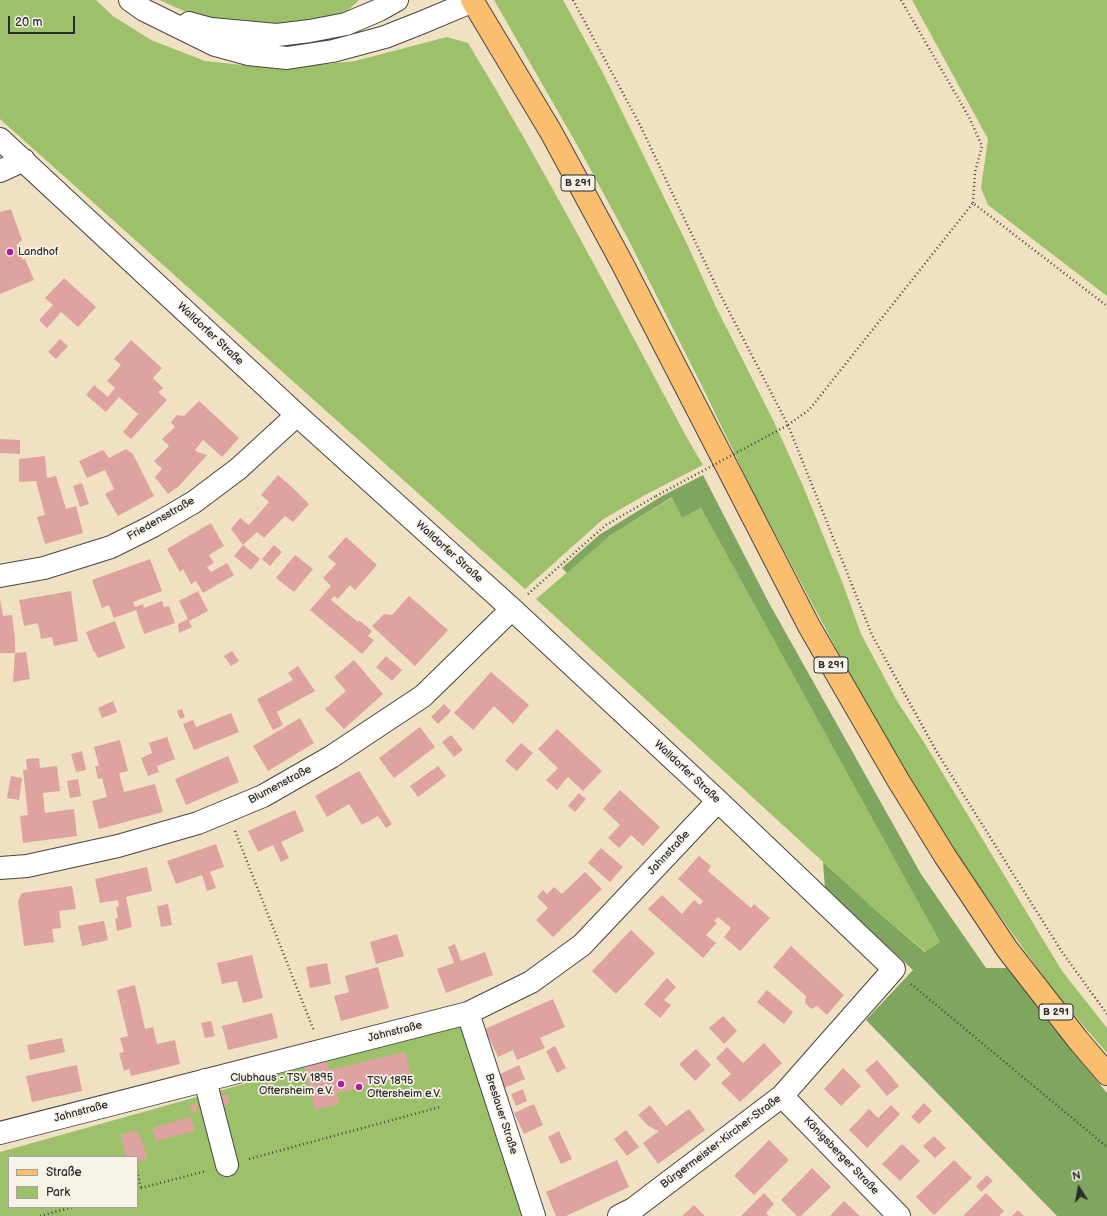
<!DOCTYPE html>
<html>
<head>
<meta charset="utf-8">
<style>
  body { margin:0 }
  #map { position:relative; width:1107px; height:1216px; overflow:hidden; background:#f0e1c3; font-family:"Balsamiq Sans",sans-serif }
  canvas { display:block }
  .legend { position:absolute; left:8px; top:1156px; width:130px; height:52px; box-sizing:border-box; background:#f7f3e8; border:1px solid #a5a39c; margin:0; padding:5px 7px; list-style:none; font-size:12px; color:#2b2b2b }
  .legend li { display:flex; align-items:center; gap:8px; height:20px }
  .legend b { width:20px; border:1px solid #a5a39c }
  .north { position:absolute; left:1059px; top:1168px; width:40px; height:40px; -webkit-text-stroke:3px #f7f3e8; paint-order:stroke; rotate:349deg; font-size:11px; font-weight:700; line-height:16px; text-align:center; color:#2b2b2b }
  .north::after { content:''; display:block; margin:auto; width:14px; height:18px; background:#2b2b2b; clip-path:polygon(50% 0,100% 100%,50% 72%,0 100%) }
  .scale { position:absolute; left:8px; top:16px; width:67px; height:18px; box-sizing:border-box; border:2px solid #2b2b2b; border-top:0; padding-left:5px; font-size:12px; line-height:14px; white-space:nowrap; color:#2b2b2b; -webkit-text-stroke:3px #f7f3e8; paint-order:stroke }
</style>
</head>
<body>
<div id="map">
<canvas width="1107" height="1216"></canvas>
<ul class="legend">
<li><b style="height:5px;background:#fbbe6e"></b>Straße</li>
<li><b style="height:11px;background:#9dc06a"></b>Park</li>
</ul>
<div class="north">N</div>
<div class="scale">20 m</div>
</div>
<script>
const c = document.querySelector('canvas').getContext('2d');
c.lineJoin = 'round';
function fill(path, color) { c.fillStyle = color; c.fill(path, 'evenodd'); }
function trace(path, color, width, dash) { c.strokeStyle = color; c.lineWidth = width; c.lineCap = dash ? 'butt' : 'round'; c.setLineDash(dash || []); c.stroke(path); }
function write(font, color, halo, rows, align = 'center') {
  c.font = font + ' "Balsamiq Sans",sans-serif'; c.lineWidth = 3.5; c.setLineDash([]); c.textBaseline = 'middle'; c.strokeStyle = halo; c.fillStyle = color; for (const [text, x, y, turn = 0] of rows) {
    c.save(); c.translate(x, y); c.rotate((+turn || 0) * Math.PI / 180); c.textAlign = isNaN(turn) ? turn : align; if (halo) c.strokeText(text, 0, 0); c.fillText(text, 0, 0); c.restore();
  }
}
const green = new Path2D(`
  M0,0H96L113,16L151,40L205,61L280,69L355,61L447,37L468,43C546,171 616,305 687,438L703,465L645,495L602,520L525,589L0,119Z
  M159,0H359L334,23L295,31L209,22Z
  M494,0H563L603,73L687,244L716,307L775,424L803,486L843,584L861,634L897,701L925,744L1062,971L1107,1028V1053L1056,994L1010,930L959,858L889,748L754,494L701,384L626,235L580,150Z
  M912,0H1107V296L988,205L981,188L988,139Z
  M673,497L682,518L701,508L940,942L926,952L880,914L536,599L611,535Z
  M465,1022L528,1216H0V1152ZM9,1157H137V1207H9Z`);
const forest = new Path2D(`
  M703,475L769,603L921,874L986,968H1010L1048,1021L1107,1093V1216H1057L866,1020L913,970L825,889L823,862L880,914L925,952L940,942L701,508L682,518L672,497L611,535L567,573L562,568L599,535L662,496Z`);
const building = new Path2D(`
  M11,209L22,240L16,245L23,260L25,259L34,280L0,294V212Z
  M64,278L96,307L78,327L61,312L47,328L39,320L53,305L45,298Z
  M60,339L68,346L56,359L48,352Z
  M131,340L162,368L153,378L163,388L158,392L167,400L131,439L123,432L138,414L119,397L106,412L86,395L94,385L108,397L115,388L107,381L121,365L114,359Z
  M199,401L239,438L222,457L203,440L195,450L197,452L207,455L179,486L168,494L155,477L162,469L154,461L169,446L162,439L175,427L171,422L177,415L184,416Z
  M0,439L20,440V454L0,453Z
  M126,449L133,454L154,496L118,516L105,494L114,489L105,470L87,478L79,461L103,450L109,458Z
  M45,456L47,478L56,476L66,509L76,506L83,533L45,544L37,517L45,515L36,481L19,482V459Z
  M278,475L294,489L309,504L293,522L285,516L264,538L257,532L243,545L231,529L240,518L249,525L269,502L261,495Z
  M82,483L89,504L80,507L73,486Z
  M211,523L224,546L209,555L214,563L207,567L211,572L227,563L234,575L203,593L196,581L191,584L183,569L180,572L167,549Z
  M346,537L377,565L355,590L350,585L338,599L334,596L331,600L358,622L359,620L372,631L368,636L374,640L362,654L310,610L331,586L323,578L336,564L328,557Z
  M243,545L260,559L251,570L234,556Z
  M274,545L282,552L270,566L262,559Z
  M295,555L313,569L294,592L276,578Z
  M150,559L162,591L133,602L135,607L143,604L144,608L162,601L164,607L169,606L175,623L144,634L136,610L114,618L109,605L102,608L92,580Z
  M71,591L78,641L54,646L52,637L41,639L38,623L24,626L19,600Z
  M198,591L208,611L189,621L192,627L179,633L178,624L188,619L179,601Z
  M409,596L448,630L415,666L372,626L384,614L392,615Z
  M0,599L3,616L12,615L15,639V653H0Z
  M115,621L125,648L98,658L95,652H94L86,632Z
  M232,651L239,661L231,666L224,656Z
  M26,652L30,679L13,682L15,653Z
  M386,656L402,670L392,681L376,667Z
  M354,660L383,694L344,729L325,709L346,691L334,677Z
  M298,666L315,691L277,712L283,725L273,730L257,699L293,680L288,673Z
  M491,672L529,705L513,724L494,706L473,730L454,713Z
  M113,701L117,712L102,718L98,708Z
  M444,704L451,711L438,724L431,717Z
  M182,709L185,717L180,719L177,711Z
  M231,713L239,732L194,750L183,724L193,720L196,727Z
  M300,718L314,743L268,771L253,746Z
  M420,727L435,747L394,778L379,758Z
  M557,729L602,771L583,791L568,777L557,790L546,780L558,768L538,749Z
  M451,735L463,750L454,757L442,742Z
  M167,737L175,759L157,766L159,772L148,776L141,758L152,753L149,743Z
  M120,740L128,771L119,773L124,792L155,784L163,812L99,829L92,801L107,797L102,778L98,779L95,766H99L94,747Z
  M521,743L533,753L517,771L505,761Z
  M82,751L86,770L76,772L71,754Z
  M228,756L239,782L186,805L175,779Z
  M39,758L40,768L57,766L60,791L43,793L45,813L74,809L77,836L23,843L20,816L28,815L23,770H27L26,759Z
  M438,766L446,776L418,797L410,786Z
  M359,771L392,824L386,828L378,816L362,825L349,804L327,817L315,796Z
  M11,776L22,778L19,800L7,798Z
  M78,779L81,796L70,798L67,781Z
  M620,790L660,827L643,846L631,835L619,848L608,838L620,825L603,809Z
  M579,793L586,799L575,812L568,806Z
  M295,810L304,831L281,842L289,858L281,862L273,845L258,852L248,831Z
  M216,844L224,867L210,872L216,888L207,891L202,875L176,884L167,861Z
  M601,848L623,867L610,882L588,863Z
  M699,856L711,866L708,871L751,908L754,904L770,918L740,951L724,937L731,928L718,917L714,921L717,923L706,935L716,943L703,958L648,909L662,895L682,914L694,900L700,905L703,901L678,879Z
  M147,867L152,891L126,897L132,927L117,931L115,919L118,918L116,907L119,906L118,900L100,903L95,879Z
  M585,872L602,889L553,937L536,920L548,908L537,897L543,890L547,894L554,887L562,894Z
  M72,886L76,909L59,911L61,928L52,929L54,942L24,946L18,901L22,893Z
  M168,904L172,925L161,927L157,906Z
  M104,921L108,940L82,946L78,926Z
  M631,930L655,953L616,994L592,971Z
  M397,934L404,956L376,964L370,942Z
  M455,944L461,961L485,952L493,975L446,993L437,969L454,963L448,947Z
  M791,946L844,995L827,1015L817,1006L811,1009L805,1003L806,996L773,967Z
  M252,955L263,998L243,1003L237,981L222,984L217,963Z
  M327,963L331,984L310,988L306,967Z
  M378,967L389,1008L341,1021L334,996L349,992L345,976Z
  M667,978L676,987L664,1000L671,1005L660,1018L644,1004Z
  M135,985L145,1029L153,1027L157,1044L175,1040L180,1064L131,1076L129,1069L124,1071L119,1053L124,1052L120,1038L128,1036L117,990Z
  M767,990L793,1012L784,1024L757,1002Z
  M553,999L565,1027L540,1038L545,1048L517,1060L513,1050L498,1057L485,1029Z
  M272,1013L278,1038L228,1050L222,1026Z
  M723,1016L737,1031L724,1044L709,1028Z
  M211,1021L215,1036L205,1038L201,1023Z
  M62,1038L65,1052L30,1060L27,1045Z
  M764,1043L782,1063L740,1102L721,1083L731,1074L716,1058L727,1047L743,1063Z
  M555,1046L566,1068L557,1073L546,1051Z
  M696,1049L711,1065L695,1081L679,1064Z
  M405,1052L411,1075L337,1093L339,1104L315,1110L304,1066L326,1060L329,1070Z
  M877,1060L899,1086L887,1096L865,1070Z
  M77,1065L82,1091L32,1102L26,1076Z
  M519,1065L525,1079L504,1088L498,1075Z
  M843,1068L861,1086L841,1106L824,1089Z
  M523,1089L527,1101L516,1106L511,1094Z
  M227,1095L230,1103L222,1106L219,1097Z
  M196,1103L198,1111L192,1113L190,1105Z
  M924,1103L932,1111L919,1124L911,1117Z
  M534,1104L543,1125L524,1134L514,1113Z
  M650,1105L666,1126L689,1109L705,1130L658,1164L643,1143L659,1131L648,1126L638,1115Z
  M891,1105L900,1114L867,1148L849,1130L869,1109L878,1118Z
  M191,1117L195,1131L156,1141L152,1128Z
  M137,1130L139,1137H141L147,1159L137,1162V1157H126L120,1135Z
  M626,1130L639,1147L627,1156L614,1139Z
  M559,1131L572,1159L561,1164L548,1137Z
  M934,1136L946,1148L935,1158L923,1146Z
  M769,1140L789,1160L754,1195L734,1176Z
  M902,1144L920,1161L900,1181L882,1164Z
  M617,1160L629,1187L566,1216H556L546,1192Z
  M954,1160L972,1178L934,1215L916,1197Z
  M812,1168L831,1187L801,1216H797L781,1200Z
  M987,1175L993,1181L981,1192L976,1186Z
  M764,1193L774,1204L766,1213L769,1216H741Z
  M986,1193L1004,1211L999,1216H963Z
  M844,1201L860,1216H830Z
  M694,1205L705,1216H682Z
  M1018,1210L1024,1216H1012Z`);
const path = new Path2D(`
  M573,0L641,127L719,292L788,425L872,635L938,754L1062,952L1107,1014
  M901,0L969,117L982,146L975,172L973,203
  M788,425L809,410L973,203L1107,306
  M528,594L606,525L656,496
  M235,831L314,1031
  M911,984L1107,1147
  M249,1159L440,1107
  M137,1171L141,1188
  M137,1189L206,1171
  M40,1216L73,1207`);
const minor = new Path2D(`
  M130,0L144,10L215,45L248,54L287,58L333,51L385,37L423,22L473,1
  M189,23L211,29L277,35L310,31L346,24L379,10L397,0
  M0,139L297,415L512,609L718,801L894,969L782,1096L633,1209L619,1216
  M0,171L24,160
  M0,576L44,568L111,547L153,526L194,502L238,469L297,415
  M0,868L27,866L118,846L198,823L263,796L331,757L423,696L512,609
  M468,1013L534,1216
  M205,1080L227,1165
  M782,1096L899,1216
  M0,1133L468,1013L531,982L582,945L718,801`);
const major = new Path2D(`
  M472,0L551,132L622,263L809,626L898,780L945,856L1007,949L1078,1040L1107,1074`);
const pathBridge = new Path2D(`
  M656,496L788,425`);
const markers = [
  [10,252,4,"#b5179e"],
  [341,1084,4,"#b5179e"],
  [359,1087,4,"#b5179e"]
];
const shields = [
  [578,183,34],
  [831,665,34],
  [1056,1012,34]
];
const shieldNames = [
  ["B 291",578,183],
  ["B 291",831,665],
  ["B 291",1056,1012]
];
const poiNames = [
  ["Landhof",18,252],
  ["Clubhaus - TSV 1895",333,1078,"right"],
  ["Oftersheim e.V.",333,1091,"right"],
  ["TSV 1895",367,1081],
  ["Oftersheim e.V.",367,1094]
];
const streetNames = [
  ["Walldorfer Straße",210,334,43],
  ["Friedensstraße",161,519,-30],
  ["Walldorfer Straße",449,552,42],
  ["Walldorfer Straße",687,772,43],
  ["Blumenstraße",280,785,-28],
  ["Jahnstraße",669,853,-47],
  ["Jahnstraße",395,1032,-14],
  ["Jahnstraße",81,1112,-15],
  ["Breslauer Straße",501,1114,72],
  ["Bürgermeister-Kircher-Straße",721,1142,-37],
  ["Königsberger Straße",841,1156,46]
];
fill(green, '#9dc06a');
fill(forest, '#7ea65e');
fill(building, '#dea3a0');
trace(minor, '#494642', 24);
trace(major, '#494642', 24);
trace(path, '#494642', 2.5, [1, 3]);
trace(minor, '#fff', 22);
trace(major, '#fbbe6e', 22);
trace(pathBridge, '#494642', 2.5, [1, 3]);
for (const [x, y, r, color] of markers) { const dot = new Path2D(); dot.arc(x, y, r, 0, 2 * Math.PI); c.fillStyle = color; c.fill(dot); trace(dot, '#f7f3e8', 1.5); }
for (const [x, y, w] of shields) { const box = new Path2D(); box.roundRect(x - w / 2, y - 8, w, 16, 3); c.fillStyle = '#f7f3e8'; c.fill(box); trace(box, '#2b2b2b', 1); }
write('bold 10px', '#2b2b2b', null, shieldNames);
write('11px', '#2b2b2b', '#f7f3e8', poiNames, 'left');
write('11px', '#2b2b2b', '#f7f3e8', streetNames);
</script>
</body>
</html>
